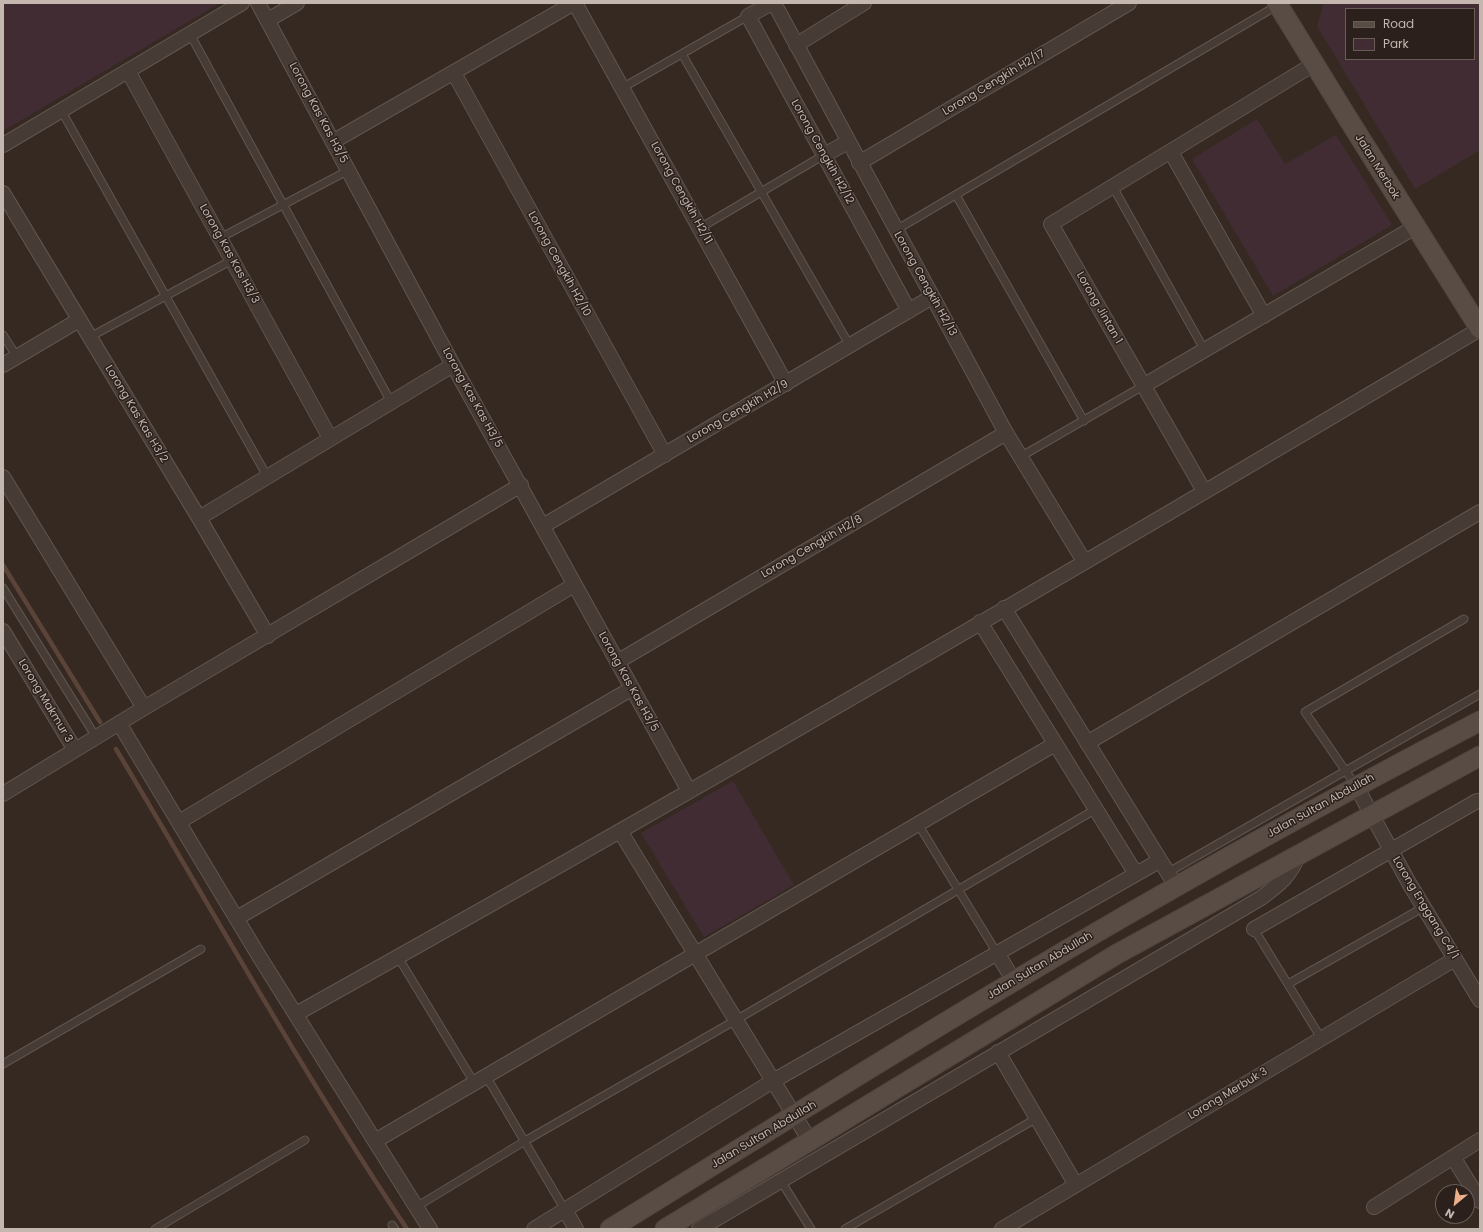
<!DOCTYPE html>
<html>
<head>
<meta charset="utf-8">
<style>
  body { margin:0 }
  #map { position:relative; width:1483px; height:1232px; overflow:hidden; background:#352922; font-family:Poppins,sans-serif }
  canvas { display:block }
  .frame { position:absolute; inset:0; border:4px solid #c3b7b0; pointer-events:none }
  .legend { position:absolute; left:1345px; top:8px; width:130px; height:52px; box-sizing:border-box; background:#2b201b; border:1px solid #685c57; margin:0; padding:5px 7px; list-style:none; font-size:12px; color:#c3b7b0 }
  .legend li { display:flex; align-items:center; gap:8px; height:20px }
  .legend b { width:20px; border:1px solid #685c57 }
  .north { position:absolute; left:1435px; top:1184px; width:40px; height:40px; box-sizing:border-box; background:#2b201b; border:1px solid #685c57; border-radius:50%; rotate:209deg; font-size:11px; font-weight:700; line-height:16px; text-align:center; color:#c3b7b0 }
  .north::after { content:''; display:block; margin:auto; width:14px; height:18px; background:#edaf8b; clip-path:polygon(50% 0,100% 100%,50% 72%,0 100%) }
</style>
</head>
<body>
<div id="map">
<canvas width="1483" height="1232"></canvas>
<div class="frame"></div>
<ul class="legend">
<li><b style="height:5px;background:#594c44"></b>Road</li>
<li><b style="height:11px;background:#412c33"></b>Park</li>
</ul>
<div class="north">N</div>
</div>
<script>
const c = document.querySelector('canvas').getContext('2d');
c.lineJoin = 'round';
function fill(path, color) { c.fillStyle = color; c.fill(path, 'evenodd'); }
function trace(path, color, width, dash) { c.strokeStyle = color; c.lineWidth = width; c.lineCap = dash ? 'butt' : 'round'; c.setLineDash(dash || []); c.stroke(path); }
function write(font, color, halo, rows, align = 'center') {
  c.font = font + ' Poppins,sans-serif'; c.lineWidth = 3; c.setLineDash([]); c.textBaseline = 'middle'; c.strokeStyle = halo; c.fillStyle = color; for (const [text, x, y, turn = 0] of rows) {
    c.save(); c.translate(x, y); c.rotate((+turn || 0) * Math.PI / 180); c.textAlign = isNaN(turn) ? turn : align; if (halo) c.strokeText(text, 0, 0); c.fillText(text, 0, 0); c.restore();
  }
}
const green = new Path2D(`
  M3,3H220L3,131Z
  M1324,3H1480V150L1415,189L1317,26ZM1346,9H1474V59H1346Z
  M1257,119L1285,164L1336,135L1392,225L1273,296L1192,159Z
  M733,781L794,885L704,937L641,833Z`);
const stream = new Path2D(`
  M3,565L100,722
  M116,749C212,909 303,1074 407,1229`);
const lane = new Path2D(`
  M190,34L391,402
  M682,54L850,346
  M622,88L748,16
  M61,110L267,476
  M1113,187L1205,351
  M956,195L1084,421
  M700,228L824,155
  M896,230L1278,5
  M220,238L349,170
  M3,335L17,357
  M90,337L232,260
  M1020,457L1143,386
  M3,588L96,737
  M1356,786L1305,712L1464,619
  M918,824L997,953
  M1167,873L1480,694
  M1254,929L1321,1038
  M398,957L475,1084
  M1288,984L1424,907
  M3,1064L201,949
  M486,1076L565,1210
  M781,1181L811,1229
  M416,1207L525,1141L736,1020L1096,809
  M392,1225L395,1229
  M155,1229L305,1140
  M845,1229L1037,1118`);
const street = new Path2D(`
  M258,3L453,365L689,791
  M575,3L786,384
  M772,3L748,16L909,311
  M774,3L1006,433L1084,561
  M268,20L297,3
  M796,45L864,3
  M128,71L330,438
  M454,73L665,455
  M334,141L574,3
  M3,145L242,3
  M1171,152L1264,316
  M824,155L848,142
  M859,163L1129,3
  M3,193L199,518L268,636
  M3,365L79,320
  M1143,386L1415,227
  M3,477L144,708
  M1204,491L1051,224L1314,64
  M199,518L453,365
  M543,526L932,297
  M1004,608L1176,886
  M980,622L1136,874
  M3,631L75,750
  M617,662L1006,433
  M119,723L259,956L430,1229
  M1087,743L1480,512
  M1356,786L1409,883L1480,1000
  M3,794L144,708L521,485
  M179,822L574,585
  M620,831L810,1141
  M237,918L631,689
  M1254,929L1477,801
  M997,953L1014,981
  M296,1014C694,792 1088,562 1480,329
  M998,1052L1076,1185
  M375,1141L1055,744
  M1453,1157L1480,1201
  M1374,1207L1480,1140
  M565,1210L576,1229
  M534,1229L773,1081L1159,861
  M699,1229L1261,898C1280,884 1290,876 1299,854
  M1002,1229L1455,959`);
const secondary = new Path2D(`
  M1277,3L1347,117L1480,329
  M610,1229C745,1146 879,1061 1016,980C1168,889 1323,803 1480,721
  M665,1229L1117,954L1480,756`);
const streetNames = [
  ["Lorong Cengkih H2/17",994,83,-31],
  ["Lorong Kas Kas H3/5",318,113,62],
  ["Lorong Cengkih H2/12",822,152,61],
  ["Jalan Merbok",1377,167,58],
  ["Lorong Cengkih H2/11",681,193,61],
  ["Lorong Kas Kas H3/3",229,254,61],
  ["Lorong Cengkih H2/10",559,264,61],
  ["Lorong Cengkih H2/13",925,284,61],
  ["Lorong Jintan 1",1099,308,60],
  ["Lorong Kas Kas H3/5",472,398,61],
  ["Lorong Cengkih H2/9",738,412,-30],
  ["Lorong Kas Kas H3/2",136,414,59],
  ["Lorong Cengkih H2/8",812,547,-30],
  ["Lorong Kas Kas H3/5",628,682,61],
  ["Lorong Makmur 3",45,701,59],
  ["Jalan Sultan Abdullah",1321,806,-29],
  ["Lorong Enggang C4/1",1425,908,59],
  ["Jalan Sultan Abdullah",1040,966,-31],
  ["Lorong Merbuk 3",1228,1094,-31],
  ["Jalan Sultan Abdullah",764,1135,-31]
];
fill(green, '#412c33');
trace(stream, '#5a4337', 4.5);
trace(lane, '#615650', 9);
trace(street, '#615650', 16);
trace(secondary, '#50443f', 21);
trace(lane, '#463b35', 7);
trace(street, '#463b35', 14);
trace(secondary, '#594c44', 19);
write('11px', '#c3b7b0', '#2b201b', streetNames);
</script>
</body>
</html>
